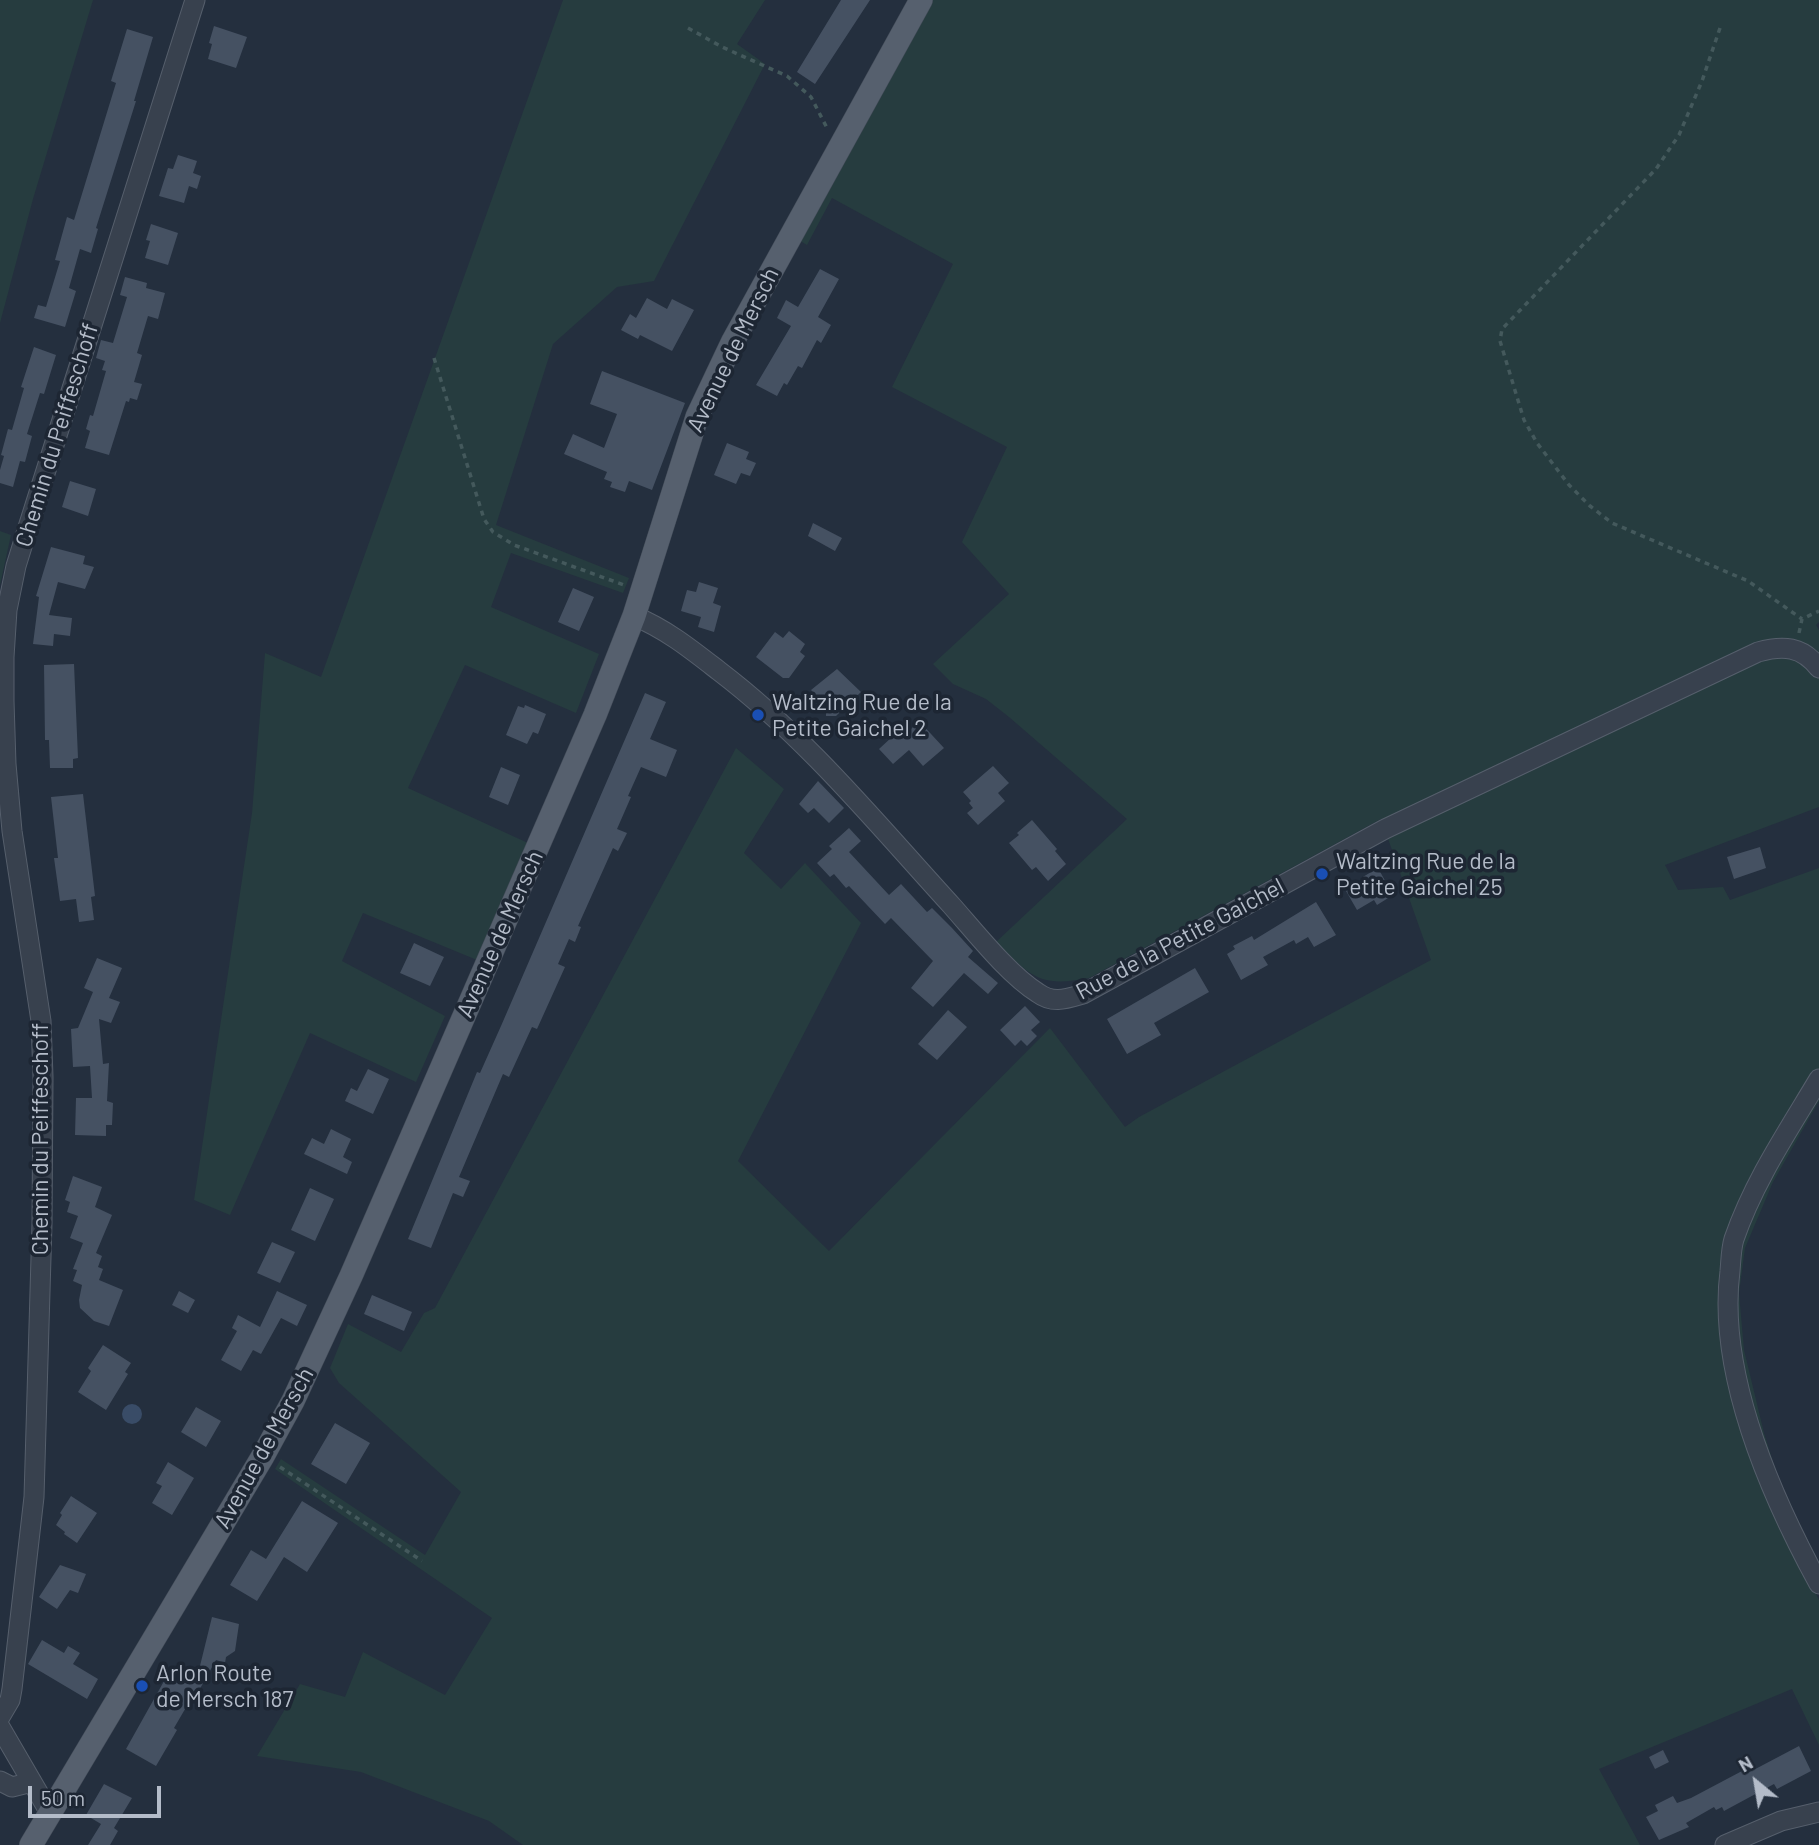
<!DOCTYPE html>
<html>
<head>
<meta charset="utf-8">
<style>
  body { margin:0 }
  #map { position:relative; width:1819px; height:1845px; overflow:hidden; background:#242f3e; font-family:Barlow,sans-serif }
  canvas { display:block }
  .north { position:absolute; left:1721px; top:1747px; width:70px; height:70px; -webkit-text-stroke:5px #1d2633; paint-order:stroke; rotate:330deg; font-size:19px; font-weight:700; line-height:28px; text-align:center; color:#b4bcc9 }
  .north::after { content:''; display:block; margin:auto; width:24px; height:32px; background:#b4bcc9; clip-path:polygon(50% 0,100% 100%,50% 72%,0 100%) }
  .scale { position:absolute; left:28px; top:1786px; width:133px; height:32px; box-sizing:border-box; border:4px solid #b4bcc9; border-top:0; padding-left:9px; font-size:21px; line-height:24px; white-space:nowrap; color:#b4bcc9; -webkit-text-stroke:5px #1d2633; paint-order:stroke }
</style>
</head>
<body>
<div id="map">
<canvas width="1819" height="1845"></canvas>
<div class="north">N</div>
<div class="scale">50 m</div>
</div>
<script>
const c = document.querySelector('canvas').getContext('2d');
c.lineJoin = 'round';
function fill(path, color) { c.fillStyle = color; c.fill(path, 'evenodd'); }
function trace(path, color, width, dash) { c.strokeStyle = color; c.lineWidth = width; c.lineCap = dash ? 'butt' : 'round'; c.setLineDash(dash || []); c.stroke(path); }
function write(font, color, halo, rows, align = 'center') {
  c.font = font + ' Barlow,sans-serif'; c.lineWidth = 7; c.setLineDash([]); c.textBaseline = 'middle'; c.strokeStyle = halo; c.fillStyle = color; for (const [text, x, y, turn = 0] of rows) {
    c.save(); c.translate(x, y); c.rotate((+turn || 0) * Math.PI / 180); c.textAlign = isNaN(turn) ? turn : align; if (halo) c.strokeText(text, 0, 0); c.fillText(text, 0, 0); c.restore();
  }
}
const green = new Path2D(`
  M0,0H93L33,199L0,323Z
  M563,0H765L737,44L765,64L654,281L617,287L553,344L496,525L629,578L623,593L511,553L491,607L599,654L576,713L465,665L408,788L528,843L477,960L363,913L342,961L445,1016L416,1082L310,1033L230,1215L194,1200L252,813L265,653L321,677Z
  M921,0H1819V622L1816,625L1819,630V807L1665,865L1678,890L1723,887L1730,900L1819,868V1101L1773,1182L1745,1248L1739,1293L1744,1350L1764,1433L1781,1488L1819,1562L1813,1588L1819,1600V1745L1792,1689L1599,1769L1640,1845H523L489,1821L361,1772L257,1756L300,1684L345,1697L363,1652L445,1695L492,1618L275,1469L281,1459L425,1555L461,1492L339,1383L330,1368L348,1324L401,1352L424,1313L435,1308L736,748L784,789L744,853L781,889L805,863L861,923L738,1161L829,1251L1050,1028L1125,1127L1139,1117L1431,960L1381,819L1089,978C1038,988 1031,976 996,942L1127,819L1009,717L986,699L953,684L933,664L1009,594L962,542L1007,447L892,387L953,264L832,198L807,245L790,235Z
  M0,531L11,535L0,585Z`);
const water = new Path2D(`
  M122 1414a10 10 0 1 1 20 0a10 10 0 1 1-20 0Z`);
const building = new Path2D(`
  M841,0H870L815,84L797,72Z
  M214,26L247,37L236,68L208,59L212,44L209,43Z
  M127,29L153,37L134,101H136L96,228L98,229L91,253L80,249L69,288L76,291L65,327L34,318L38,305L46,307L60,261L55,260L67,217L74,220L116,83L111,81Z
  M178,155L197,161L193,173L201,176L197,189L189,186L184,203L159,196L168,168L173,169Z
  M151,224L178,233L168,265L145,258L150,241L146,240Z
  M820,269L839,279L818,317L831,325L821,343L817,340L802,368L798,366L787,385L784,383L777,396L756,385L791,326L777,318L786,300L798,307Z
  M125,277L147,283L146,288L165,293L158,319L148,316L137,353L142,355L134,382L142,384L137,400L130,398L129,402L126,401L109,455L85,448L90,431L86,429L90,415L93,416L106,371L102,370L105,361L96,358L101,340L113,343L127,297L120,295Z
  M647,298L667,309L672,299L694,310L672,351L640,335L638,339L621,330L630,314L636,318Z
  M34,347L56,355L44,394L40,393L27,434L32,436L25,462L20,461L13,487L0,483V470L4,456L1,455L8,429L12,430L24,388L21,387Z
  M602,371L685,403L652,490L629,481L625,492L610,487L612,482L604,479L607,472L564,454L573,434L604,448L617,414L590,404Z
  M727,443L749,452L746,459L756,463L750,476L741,473L736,484L714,475Z
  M70,481L96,489L88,516L62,507Z
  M813,523L842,538L835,551L808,536Z
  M51,547L85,556L83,564L94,567L85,589L58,582L49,615L72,618L70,636L54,634L53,646L33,644L39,597L36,596Z
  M699,582L718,588L713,603L721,606L714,632L698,627L701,617L681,611L687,590L696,592Z
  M573,588L594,597L579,631L558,622Z
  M789,631L805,644L800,652L805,656L789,678H783L756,657L775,632L783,638Z
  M74,664L78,758L73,759V768H50L49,740H45L44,665Z
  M837,669L861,692L836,716H826V706L811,690Z
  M645,693L666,702L650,739L677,750L666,777L641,767L628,796L631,797L617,829L627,833L618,851L613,848L578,926L581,927L575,942L569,939L558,964L565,967L537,1029L532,1027L509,1077L503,1074L459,1177L470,1181L463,1197L453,1193L431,1248L408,1239L477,1072L480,1073L501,1026Z
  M525,705L546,714L538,734L533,732L527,744L506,735L518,706L524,708Z
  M919,721L944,748L923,766L909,750L893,764L879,749L906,724L911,729Z
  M993,766L1009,783L998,793L1005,801L978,825L967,813L973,808L969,803L971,801L963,792Z
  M501,767L520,775L508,805L489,797Z
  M818,781L844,808L829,823L814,808L808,813L799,804Z
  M83,794L95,896L91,897L94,920L79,922L76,899L60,901L54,858H58L51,797Z
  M1032,820L1057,849L1055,851L1066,864L1048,881L1036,867L1032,870L1009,843L1019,835L1017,833Z
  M849,828L861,841L849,852L889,895L901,884L927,912L932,908L952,928L973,951L968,957L998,983L988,994L964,973L933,1007L911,988L933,961L891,918L885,924L849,886L846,888L834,874L830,877L817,863L832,849L829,846Z
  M1760,847L1766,868L1734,879L1727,857Z
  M1378,868L1393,895L1377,905L1374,900L1357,910L1346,891L1356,885L1362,880L1361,878Z
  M1316,902L1336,935L1314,947L1308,937L1296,944L1294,940L1263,957L1268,965L1241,980L1227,954L1235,949L1233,946L1252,936L1254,940Z
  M414,943L444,957L430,986L400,973Z
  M97,958L122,968L109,998L120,1002L111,1023L99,1019L103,1064L109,1063L107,1101L113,1103L112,1125H106V1136L75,1135L76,1098H92L90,1066L73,1067L71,1029L78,1028L93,992L84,988Z
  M1195,968L1209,992L1154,1023L1161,1035L1127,1054L1107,1019Z
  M1025,1006L1040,1022L1031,1030L1037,1036L1027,1046L1021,1040L1015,1046L1000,1030Z
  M948,1010L967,1027L937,1060L918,1044Z
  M368,1069L389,1079L373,1114L345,1101L351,1088L357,1091Z
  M331,1129L351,1139L343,1157L352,1162L347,1174L304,1154L312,1138L324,1144Z
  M73,1176L102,1187L95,1207L112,1215L96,1253L102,1256L98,1267L103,1269L99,1280L123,1290L109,1326L94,1321L80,1308L79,1300L82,1285L73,1281L77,1270L73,1269L83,1243L70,1238L78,1216L67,1212L70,1202L65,1200Z
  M310,1188L334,1199L315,1241L291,1230Z
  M272,1242L295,1252L280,1283L257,1273Z
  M179,1291L195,1300L188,1313L172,1305Z
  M277,1291L307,1305L297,1326L281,1318L261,1354L253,1350L241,1371L221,1360L237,1331L232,1328L238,1315L260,1327Z
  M372,1295L412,1312L404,1331L364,1314Z
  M103,1345L131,1363L125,1372L128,1374L106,1410L78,1392L91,1371L88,1368Z
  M196,1407L221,1421L206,1447L181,1432Z
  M335,1423L370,1443L346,1484L311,1464Z
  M168,1462L194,1478L172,1515L152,1503L162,1486L156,1483Z
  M71,1496L97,1513L77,1543L64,1534L65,1532L56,1525L62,1515L60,1513Z
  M302,1501L338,1523L307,1572L284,1557L257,1601L230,1585L251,1550L266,1559Z
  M60,1565L86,1574L78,1593L70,1590L57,1609L39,1597Z
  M212,1617L239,1624L235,1651L226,1657L225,1663L216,1660L197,1694L195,1692L174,1728L177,1730L156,1766L126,1749L168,1674L183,1683L192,1671L198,1674Z
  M42,1640L64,1653L68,1646L80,1653L73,1664L98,1679L87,1699L28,1664Z
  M1799,1746L1811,1771L1777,1789L1774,1784L1724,1811L1722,1807L1716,1810L1714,1807L1686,1823L1689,1827L1659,1840L1646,1817L1658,1811L1655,1805L1673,1796L1677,1803L1691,1798L1742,1771L1744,1775Z
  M1663,1750L1669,1762L1655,1769L1649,1757Z
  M104,1784L132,1798L114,1828L118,1831L110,1845H88L101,1824L86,1815Z`);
const path = new Path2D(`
  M688,28L722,47L787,76L811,97L827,128
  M1720,28L1702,81L1679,135L1656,169L1502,329L1500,341L1524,420L1537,443L1569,485L1590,506L1612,523L1748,581L1802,619
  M434,358L484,519L493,532L514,545L624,585
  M1799,633L1802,619L1819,611
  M280,1467L422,1561`);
const minor = new Path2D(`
  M634,616C666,629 692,650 719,671C807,738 877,824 952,906C975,932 1009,975 1038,993C1053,1004 1066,999 1083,994L1385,829L1758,652C1783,645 1802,646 1819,668
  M1819,1079C1788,1131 1754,1181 1734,1239C1731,1249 1731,1260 1730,1271C1717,1373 1771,1496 1819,1584
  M0,1717L10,1700L12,1689L34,1497L42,1223L43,1077L41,1021L12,831L6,764L4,701V657L7,610L16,566L29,524L195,0
  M0,1727L50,1813
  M0,1781L12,1787L32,1782
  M1725,1845L1781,1821L1819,1812`);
const major = new Path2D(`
  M31,1845L263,1456L293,1401L351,1276L595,715L634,616L697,417L733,341L921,0`);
const markers = [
  [758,715,7,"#1a4fb4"],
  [1322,874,7,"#1a4fb4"],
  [142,1686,7,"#1a4fb4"]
];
const streetNames = [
  ["Avenue de Mersch",733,350,-64],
  ["Chemin du Peiffeschoff",57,435,-73],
  ["Avenue de Mersch",500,934,-66],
  ["Rue de la Petite Gaichel",1180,939,-28],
  ["Chemin du Peiffeschoff",40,1139,-90],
  ["Avenue de Mersch",264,1448,-61]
];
const poiNames = [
  ["Waltzing Rue de la",772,702],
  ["Petite Gaichel 2",772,728],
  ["Waltzing Rue de la",1336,861],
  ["Petite Gaichel 25",1336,887],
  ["Arlon Route",156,1673],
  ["de Mersch 187",156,1699]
];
fill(green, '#263c3f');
fill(water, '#394c67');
fill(building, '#455162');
trace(minor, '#565f6c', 21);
trace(major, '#414a57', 24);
trace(path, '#44595c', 3.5, [5, 5]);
trace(minor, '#38414e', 19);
trace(major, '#56606e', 23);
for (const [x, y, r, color] of markers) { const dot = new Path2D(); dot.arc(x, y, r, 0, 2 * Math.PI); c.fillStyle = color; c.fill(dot); trace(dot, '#1d2633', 2.5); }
write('23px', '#b4bcc9', '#1d2633', streetNames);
write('23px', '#b4bcc9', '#1d2633', poiNames, 'left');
</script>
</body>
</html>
